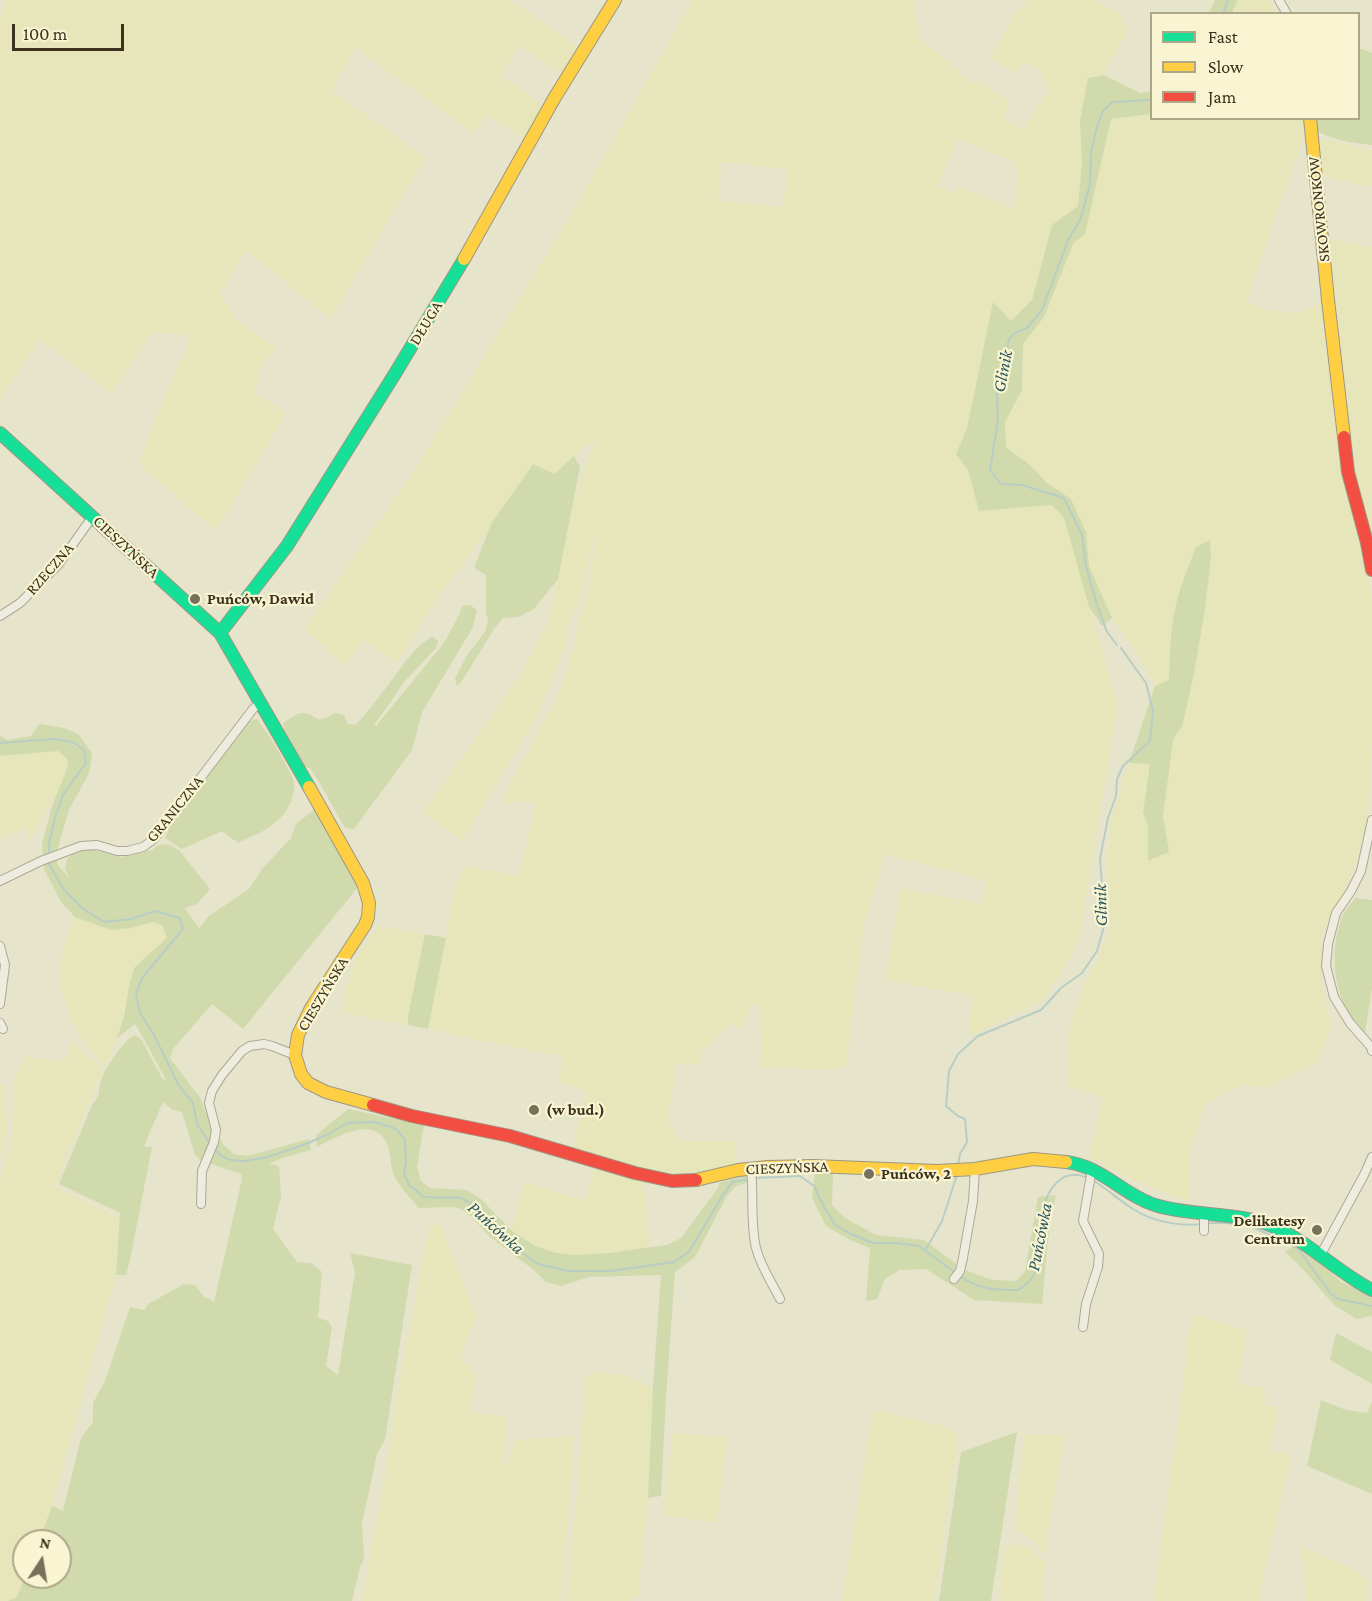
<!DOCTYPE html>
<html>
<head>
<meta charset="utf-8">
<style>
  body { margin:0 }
  #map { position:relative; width:1372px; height:1601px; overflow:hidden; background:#e7e4cc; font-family:"Crimson Pro",serif }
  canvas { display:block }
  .legend { position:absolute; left:1150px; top:12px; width:210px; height:108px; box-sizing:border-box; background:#f9f4d1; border:2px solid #ada689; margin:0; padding:8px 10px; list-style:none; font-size:18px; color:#3b311c }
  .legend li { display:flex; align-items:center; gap:12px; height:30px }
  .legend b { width:30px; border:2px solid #ada689 }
  .north { position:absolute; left:12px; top:1529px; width:60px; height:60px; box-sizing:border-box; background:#f9f4d1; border:2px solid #ada689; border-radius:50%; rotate:12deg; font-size:16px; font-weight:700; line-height:24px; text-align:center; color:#3b311c }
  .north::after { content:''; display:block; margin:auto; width:21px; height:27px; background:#77705a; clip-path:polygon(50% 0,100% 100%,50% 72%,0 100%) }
  .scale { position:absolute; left:12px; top:24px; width:112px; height:27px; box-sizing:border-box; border:3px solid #3b311c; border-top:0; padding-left:8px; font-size:18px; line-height:21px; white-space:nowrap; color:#3b311c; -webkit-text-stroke:4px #f9f4d1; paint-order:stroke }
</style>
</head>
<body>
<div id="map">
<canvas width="1372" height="1601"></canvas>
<ul class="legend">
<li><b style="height:8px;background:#16e098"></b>Fast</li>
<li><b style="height:8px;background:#ffcf43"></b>Slow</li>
<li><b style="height:8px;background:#f24e42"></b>Jam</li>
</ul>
<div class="north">N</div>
<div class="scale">100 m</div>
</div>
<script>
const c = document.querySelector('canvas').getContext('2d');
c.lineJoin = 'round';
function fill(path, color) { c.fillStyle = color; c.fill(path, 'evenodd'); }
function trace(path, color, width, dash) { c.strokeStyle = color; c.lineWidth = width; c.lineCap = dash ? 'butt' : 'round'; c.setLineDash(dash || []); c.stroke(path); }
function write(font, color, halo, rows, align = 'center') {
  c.font = font + ' "Crimson Pro",serif'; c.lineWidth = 4.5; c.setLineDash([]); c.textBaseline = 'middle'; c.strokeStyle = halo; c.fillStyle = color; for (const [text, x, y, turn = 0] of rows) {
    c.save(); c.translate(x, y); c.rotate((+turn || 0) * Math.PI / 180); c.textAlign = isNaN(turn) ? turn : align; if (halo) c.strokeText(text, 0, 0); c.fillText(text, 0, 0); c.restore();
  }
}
const farmland = new Path2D(`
  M6,0H511L580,49L565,76L521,45L500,75L545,107L526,141L488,115L473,134L356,48L332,90L425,158L331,318L245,251L220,294L237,321L276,348L258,371L259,382L255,393L286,413L216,531L140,465L153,423L189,343L186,335L153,332L112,393L40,339L0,400V20Z
  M693,0H913L920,38L971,82H980L1011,102L1002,117L1022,130L1049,90L1039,67L1023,62L1016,73L990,58L1013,18L1028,0H1094L1118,12L1129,28L1104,75L1088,78L1080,120L1082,164L1078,207L1052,225L1032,300L1011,321L993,303L967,428L956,454L968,470L979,510L1052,505L1064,518L1115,695L1116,715L1080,935L1071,957L1043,1000L969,1037L972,996L885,980L901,888L981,904L987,881L885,854L864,925L846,1067L819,1070L759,1066L762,1055L760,1009L750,1003L743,1028L732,1024L702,1051L699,1064H676L668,1122L682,1141H737L734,1166L677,1178L635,1169L572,1149L588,1091L558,1082L564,1056L486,1042L428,1029L455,889L466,866L519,876L536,802H514L499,805L557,697L574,648L577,628L588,590L596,534L594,536L582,594L568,626L566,645L534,721L462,841L423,813L518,678L546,627L558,579L572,508L595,438L554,474L533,464L475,548L441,592L397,663L364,640L345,665L304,629L416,468L570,216ZM957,140L1011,160L1019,173L1014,209L959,186L955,193L938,186ZM722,162L787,169L783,207L718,201Z
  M1238,0H1268L1278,13H1232Z
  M1151,114L1152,118L1303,119L1306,130L1247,300L1261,309L1288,313L1307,310L1321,303L1338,446L1350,504L1370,585L1372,605V741L1367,826L1350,879L1322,933V989L1332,1025L1317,1062L1268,1087L1240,1085L1205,1105L1189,1151L1190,1202L1138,1182L1089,1158L1103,1096L1070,1088L1067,1037L1085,982L1096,964L1110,926L1108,909L1106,868L1110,822L1129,763H1150L1143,813L1148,825V861L1169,852L1163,816L1173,740L1183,724L1195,668L1205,609L1211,558L1210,541L1196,547L1182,582L1175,610L1171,645L1169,681L1155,686L1135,650L1112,618L1089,566L1086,532L1071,499L1047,483L1030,465L1006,447L1005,422L1022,390L1023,344L1044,317L1074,242L1085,234L1111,118Z
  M1320,138L1372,150V187L1318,175L1316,140Z
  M1325,238L1372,247V540L1352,465Z
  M58,751L68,760L67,769L59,790L30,840L25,827L0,840V756Z
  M75,917L111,930L131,928L153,922L162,925L167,938L134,968L129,986L123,1017L117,1038L104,1068L84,1042L71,1021L61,989V959L69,929Z
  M378,926L425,934L408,1016V1025L344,1013L343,996L355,960Z
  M72,1041L103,1070L54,1187L119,1218L116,1275L52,1506L39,1541H24L25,1577L17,1597L8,1601H0V1182L13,1135V1083L25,1056L64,1062Z
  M0,1083L3,1084L7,1119V1134L0,1161Z
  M596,1165L643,1179L650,1248L609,1253L574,1255L556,1253L535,1246L511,1230L524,1182L585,1201Z
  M439,1222L477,1320L468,1333L461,1359L476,1375L470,1412L503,1416L507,1421L503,1466L506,1465L512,1450L514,1440L574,1436L562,1601H361L381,1501L399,1383L429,1228Z
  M1196,1316L1247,1330L1238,1384L1266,1388L1264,1404L1278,1407L1270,1452L1292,1453L1266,1564L1259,1601H1153L1181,1402L1188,1337L1191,1324Z
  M595,1372L622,1375L653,1387L648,1498L640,1577L639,1595L630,1601H566L578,1486L585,1377Z
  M873,1410L944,1426L956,1435L958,1442L934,1601H842Z
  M673,1433L727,1437L717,1523L663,1515Z
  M1024,1435H1065L1044,1556L1033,1540L1015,1529Z
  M1013,1544L1029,1547L1045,1562L1042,1601H1000L1001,1571L1005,1547Z
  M1300,1546L1351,1568L1369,1582L1365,1601H1305L1306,1589L1303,1578L1304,1568Z`);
const green = new Path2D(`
  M1215,0H1238L1232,13H1209Z
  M1359,48L1372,53V145C1354,143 1329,140 1314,129L1317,119L1358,118Z
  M1104,75L1140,93L1151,92V114L1111,119L1085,234L1074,242L1044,317L1023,344L1022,390L1005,422L1006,447L1030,465L1047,483L1071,499L1086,532L1089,566L1112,618L1102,626L1089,607L1064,518L1052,505L979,511L968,470L956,454L967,428L993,302L1011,321L1032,300L1052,225L1078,206L1082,164L1080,120L1088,78Z
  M574,456L580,467L558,579L534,609L518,617L503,618L494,629L462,681L457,686L455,679L466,657L486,630L488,618L486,614V575L474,568L491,524L533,464L554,474Z
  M1210,540L1211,558L1205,609L1195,668L1183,724L1173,740L1163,816L1169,852L1148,861V825L1143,813L1150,764L1129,763L1155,686L1169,680C1170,657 1170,633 1175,610C1179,588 1188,568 1196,547Z
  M470,605L477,610L473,627L422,712L412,750L354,829L345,828L319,782L310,768L304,767L285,734L283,723C288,720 295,714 301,713C317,712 314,728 334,713L344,715L348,724L356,725C368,711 380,696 391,681C406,662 411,651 432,636L438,641L436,648L403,683L390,703L374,725L376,726L444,643L459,615L462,606Z
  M257,719C265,728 293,773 294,783C295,801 285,816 271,826C261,833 248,838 238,843L222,831L182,849L165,838L174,817L250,721Z
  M39,724L64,728L78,734L92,753L89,773L69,810L58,847L57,864L70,879L65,869L67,859L74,852L91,849L121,857L152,850L158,845L167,844L179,850L210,889L197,904L185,908L199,928L209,916L249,889L262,869L291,838L296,824L315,809L358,887L243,1029L212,1004L173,1049L170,1058L201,1099L210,1124L224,1145L234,1154L248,1156L309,1139L311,1150L282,1158L269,1164L279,1166L281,1196L273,1229L297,1262L311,1263L322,1272L318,1318L328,1321L332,1327L326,1366L338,1375L355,1272L350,1253L412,1265L385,1440L377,1454L362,1523L364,1559L360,1567L352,1601H8L17,1597L25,1577H60V1541H39L52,1506L63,1511L81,1438L93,1422V1403L105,1381L130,1307L145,1310L148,1304L184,1284L195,1285L203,1296L214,1302L242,1179L241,1174L200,1160L195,1155L182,1112L173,1110L163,1102L144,1146L152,1147L130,1260L126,1275H116L120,1213L59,1184L92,1105C100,1094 98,1097 100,1084C102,1072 124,1039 135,1035L141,1039L162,1078L167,1082L145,1041L135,1024L117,1038L124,1017L129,986L134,968L167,938L162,925L153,922L131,928L111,930L75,917L61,902L44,869L42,844L52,806L67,769L68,760L58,751L0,756V735L7,740L31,736Z
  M1355,898L1372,900V988L1365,1033C1360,1027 1354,1021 1349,1014C1332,986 1330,943 1344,913C1346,908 1352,903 1355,898Z
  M425,934L446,938L428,1029L408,1025V1016Z
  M348,1109L424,1125L417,1167L421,1181L430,1188L467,1190L480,1198L511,1230L535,1246L556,1253L574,1255L609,1253L667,1245L681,1238L718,1188L719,1183L746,1174L748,1182L735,1187L728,1194L695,1257L675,1272L666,1397L661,1496L648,1498L653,1387L661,1275L589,1277L561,1286L546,1282L535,1271L489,1236L472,1217L461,1209L452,1207L418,1208C411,1198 397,1184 393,1173C390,1162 391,1146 383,1137C367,1118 333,1139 317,1147L316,1135Z
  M815,1174H833L832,1205L845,1218L876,1235L924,1240L965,1270L992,1280L1016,1281L1025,1271L1038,1197L1056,1195C1047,1230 1046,1267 1042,1304L974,1300L926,1269L900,1270L885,1279L877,1299L866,1301L870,1248L850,1240L826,1226L812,1198Z
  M1296,1245L1314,1257L1341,1282L1372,1294V1316L1357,1319L1334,1305L1302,1268L1285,1252Z
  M1336,1333L1372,1352V1384L1330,1360Z
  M1321,1400L1346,1410L1367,1413L1372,1402V1494L1307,1466Z
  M1017,1432L991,1601H939L961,1452Z`);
const stream = new Path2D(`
  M1223,14L1228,0
  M1117,645L1107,632L1097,605L1086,566L1082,535L1064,498L1022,485L1001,484L990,470L998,420L997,395L1009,339L1015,333L1027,328L1042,310L1068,240L1081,218L1090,184L1091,153L1096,130L1103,111L1112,102L1152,100
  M0,743L55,739L73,742L84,750L86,763L63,795L55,817L49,844V864L64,890L82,908L104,922L131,919L155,911L180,918L183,929L142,978L136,994L140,1013L154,1035L179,1086L193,1103L197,1124L210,1144
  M214,1148L221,1156L231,1160L245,1161L268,1157L306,1144L331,1133L347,1123L375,1122L396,1129L405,1140L406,1161L404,1174L409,1185L424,1197L461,1198L474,1205L483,1218L508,1243L538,1264L569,1271H611L674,1262L689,1252L721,1198L732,1182L749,1179
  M958,1165L960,1154L967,1142L965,1119L958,1116L946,1106L949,1071L958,1054L978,1036L1041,1010L1061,988L1082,973L1097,951L1105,923L1100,858L1108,818L1116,796L1117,779L1123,766L1150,741L1153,711L1146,683L1121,648
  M755,1178L800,1176L814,1186L824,1207L835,1225L851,1234L873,1243H896L919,1246L956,1273
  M1094,1181C1107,1189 1119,1200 1133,1209C1151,1221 1180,1227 1202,1224
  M1207,1223H1227L1250,1226L1285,1242L1299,1250L1331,1294L1338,1299L1372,1306
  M925,1251L942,1221L957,1175
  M960,1276C979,1290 996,1290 1018,1290C1024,1286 1032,1281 1034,1274C1039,1261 1041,1246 1042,1233C1042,1226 1041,1220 1042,1214C1046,1190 1062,1166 1088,1178`);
const street = new Path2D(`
  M1279,0L1287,14
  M0,616L20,603L58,565L93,516
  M1372,820L1361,871L1351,891L1336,913L1328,944L1326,966L1334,997L1350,1023L1371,1047L1372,1051
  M0,881L41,861L81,846L97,845L117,851H127L143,847L154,839L253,709L260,703
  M0,946L5,965L0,1004
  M0,1023L3,1029
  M751,1168C754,1194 750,1222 756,1248C761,1267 771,1281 780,1299
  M201,1204L202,1171L214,1142L216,1130L209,1103L212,1091L222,1075L242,1051L250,1046L264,1044L272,1046L295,1055
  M1204,1231V1214
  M1320,1256L1364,1175L1372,1157
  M954,1279L960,1271L963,1258L973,1201L975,1169
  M1083,1327L1086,1304L1098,1267L1099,1254L1083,1221L1092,1169`);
const fast = new Path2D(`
  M0,433L220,633L309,787
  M220,633L287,546L396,372L464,259
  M1066,1162C1102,1166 1123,1195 1155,1205C1193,1217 1235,1211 1272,1226C1308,1241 1337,1272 1372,1290`);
const slow = new Path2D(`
  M1310,118L1328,300L1344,437
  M464,259L555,97L615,0
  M309,787L363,883L369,903L368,917L365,925L311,1008L298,1035L295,1055L301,1074L308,1083L326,1092L373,1105
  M696,1180L738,1170L767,1167L813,1166L937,1171L975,1169L1033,1159L1066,1162`);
const jam = new Path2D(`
  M1344,437L1348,472L1367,543L1372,570
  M373,1105L412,1116L510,1136L635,1173L672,1181L696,1180`);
const markers = [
  [195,599,6,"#77705a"],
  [534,1110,6,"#77705a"],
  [869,1174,6,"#77705a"],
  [1317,1230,6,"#77705a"]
];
const streetNames = [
  ["SKOWRONKÓW",1319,209,-96],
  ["DŁUGA",426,323,-59],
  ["CIESZYŃSKA",126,547,43],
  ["RZECZNA",50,569,-49],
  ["GRANICZNA",175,809,-51],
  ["CIESZYŃSKA",323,994,-59],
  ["CIESZYŃSKA",787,1168,-2]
];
const poiNames = [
  ["Puńców, Dawid",207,599],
  ["(w bud.)",546,1110],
  ["Puńców, 2",881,1174],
  ["Delikatesy",1305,1221,"right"],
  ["Centrum",1305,1239,"right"]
];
const waterNames = [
  ["Glinik",1003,371,-79],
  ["Glinik",1101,905,-91],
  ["Puńcówka",496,1228,42],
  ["Puńcówka",1040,1237,-79]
];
fill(farmland, '#e7e6bb');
fill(green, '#d0daad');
trace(stream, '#b8cec4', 2);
trace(street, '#aca895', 10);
trace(fast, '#9c9785', 14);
trace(slow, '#9c9785', 14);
trace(jam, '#9c9785', 14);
trace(street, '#eeecdf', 8);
trace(fast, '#16e098', 12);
trace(slow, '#ffcf43', 12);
trace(jam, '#f24e42', 12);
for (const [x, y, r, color] of markers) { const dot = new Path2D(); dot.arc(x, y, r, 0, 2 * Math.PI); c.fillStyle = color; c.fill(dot); trace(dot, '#f9f4d1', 2); }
write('16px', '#3b311c', '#f9f4d1', streetNames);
write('bold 16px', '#3b311c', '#f9f4d1', poiNames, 'left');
write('italic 18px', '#2a565d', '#f9f4d1', waterNames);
</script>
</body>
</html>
